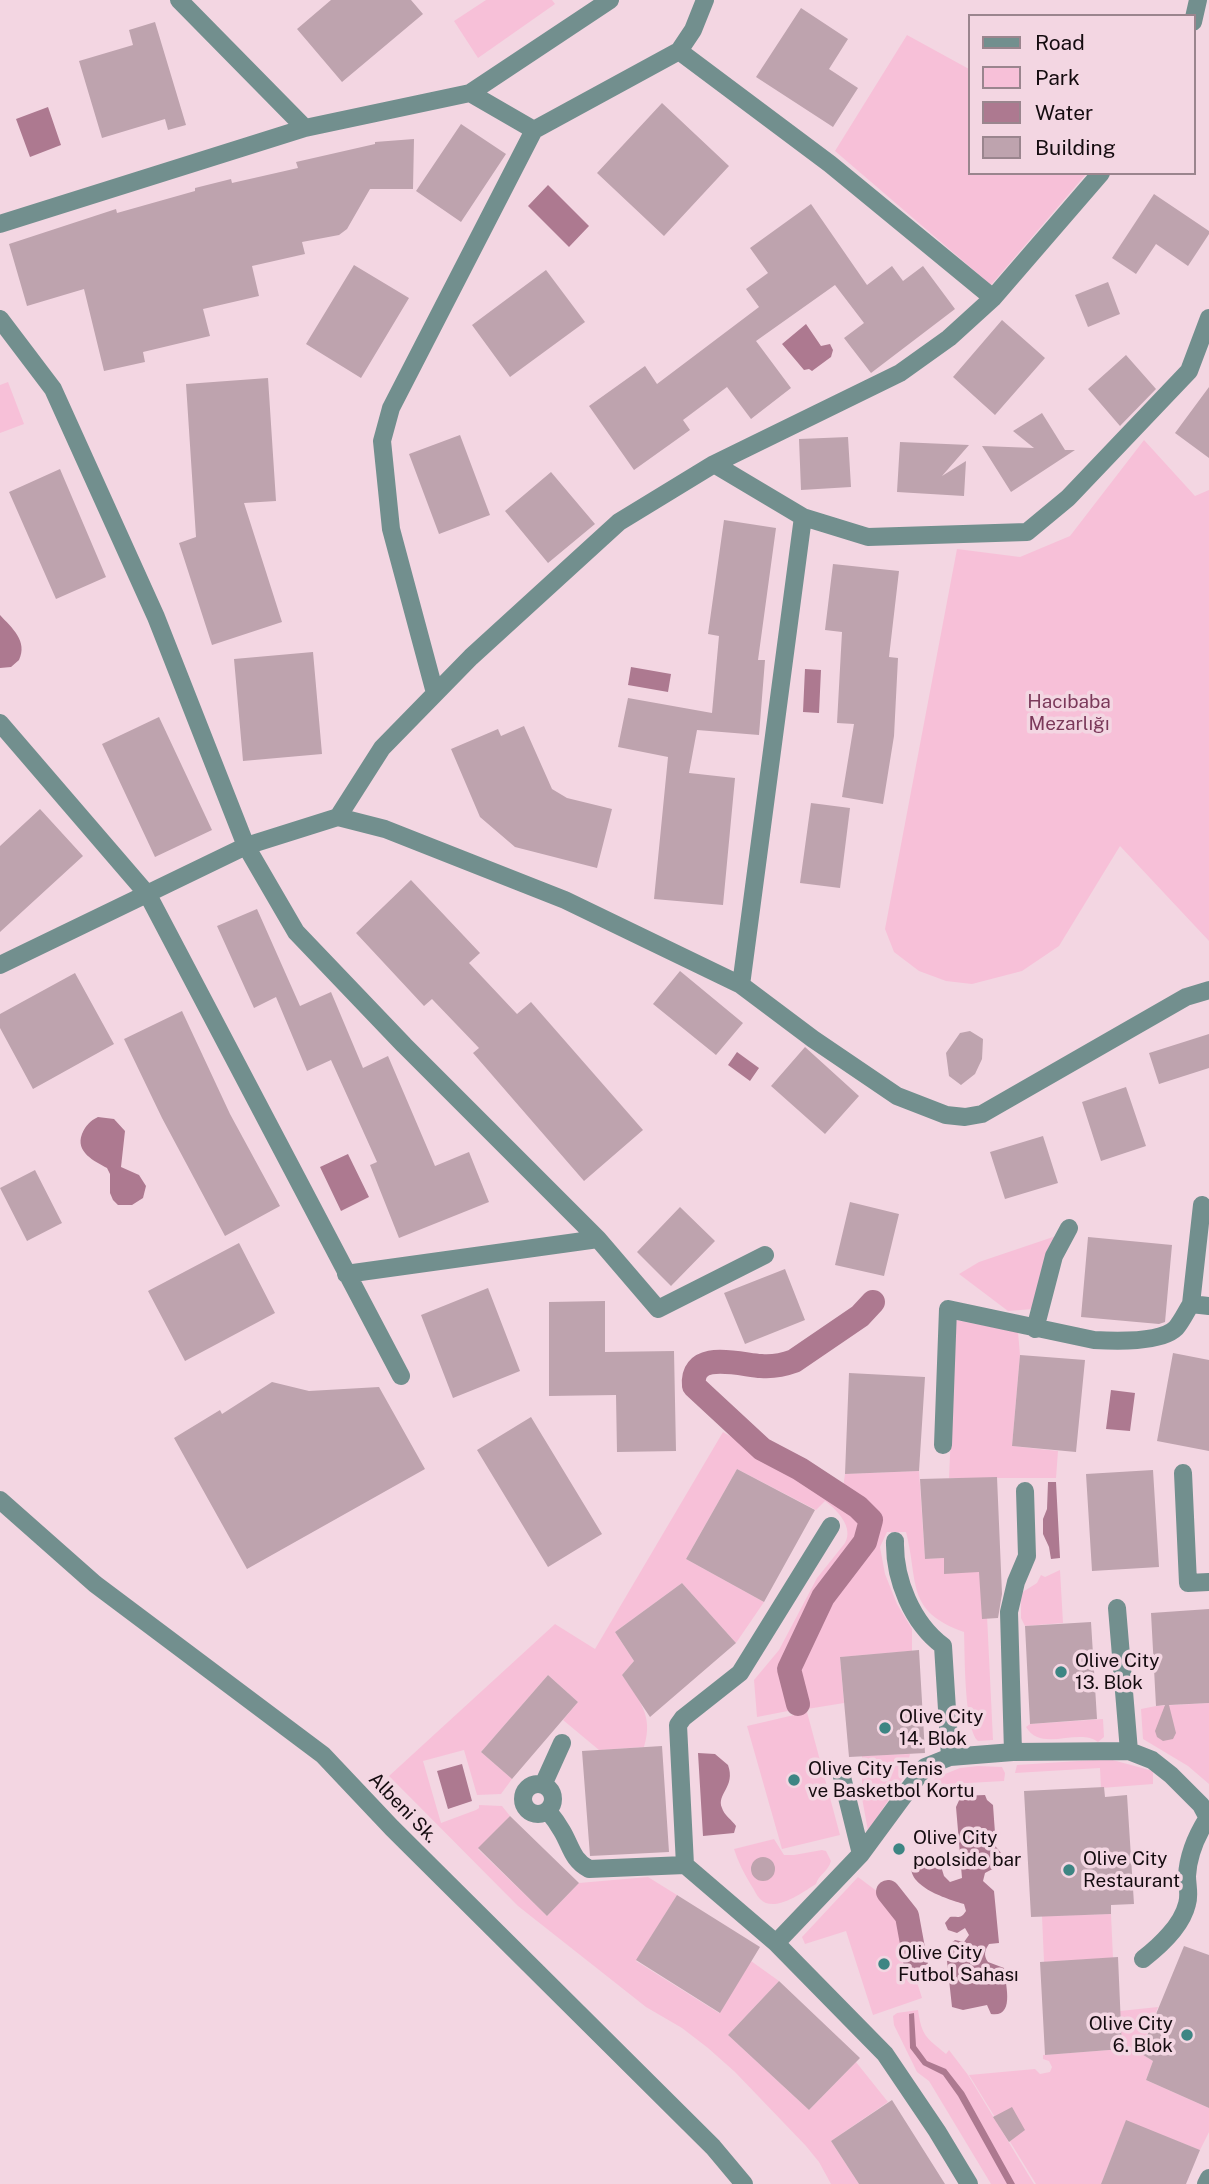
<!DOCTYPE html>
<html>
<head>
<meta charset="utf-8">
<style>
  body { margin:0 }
  #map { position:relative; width:1209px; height:2184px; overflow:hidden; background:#f3d6e2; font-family:"Public Sans",sans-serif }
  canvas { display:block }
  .legend { position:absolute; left:968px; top:14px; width:228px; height:161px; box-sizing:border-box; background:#f3d6e2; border:2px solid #9a858e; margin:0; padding:9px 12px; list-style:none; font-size:21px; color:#150c10 }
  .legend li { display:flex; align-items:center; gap:14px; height:35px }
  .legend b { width:35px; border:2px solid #9a858e }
</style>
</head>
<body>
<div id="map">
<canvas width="1209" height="2184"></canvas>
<ul class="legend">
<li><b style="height:9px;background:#728f8e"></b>Road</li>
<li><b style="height:19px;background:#f7c0d8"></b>Park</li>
<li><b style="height:19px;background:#ad7990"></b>Water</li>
<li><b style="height:19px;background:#bea3ae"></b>Building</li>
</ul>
</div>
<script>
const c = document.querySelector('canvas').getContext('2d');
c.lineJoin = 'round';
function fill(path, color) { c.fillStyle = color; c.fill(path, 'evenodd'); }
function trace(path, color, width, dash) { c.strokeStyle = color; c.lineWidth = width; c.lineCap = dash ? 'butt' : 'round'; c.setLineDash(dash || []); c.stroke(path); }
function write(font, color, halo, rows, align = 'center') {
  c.font = font + ' "Public Sans",sans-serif'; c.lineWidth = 7; c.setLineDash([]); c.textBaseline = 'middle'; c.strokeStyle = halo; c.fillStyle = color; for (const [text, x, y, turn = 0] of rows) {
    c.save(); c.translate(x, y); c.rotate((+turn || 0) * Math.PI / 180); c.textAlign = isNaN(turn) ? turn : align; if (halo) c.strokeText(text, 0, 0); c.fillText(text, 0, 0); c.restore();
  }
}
const green = new Path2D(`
  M486,0H552L555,4L478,58L454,21Z
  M907,35L969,69V173H1087L991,285L835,151Z
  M8,382L24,424L0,433V385Z
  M1144,440L1195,496L1209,490V941L1120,846L1059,946L1022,971L972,984L946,981L919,971L894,952L885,929L957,549L1020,557L1070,536Z
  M1059,1235L1033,1309L1008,1311L959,1274L979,1262Z
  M956,1320L1018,1332L1020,1355L1012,1446L1058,1451L1056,1478H949Z
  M723,1432L849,1505L868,1522L862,1541L822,1586L785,1669L793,1710L757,1717L754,1680L779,1650L817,1578L845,1543C854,1527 837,1510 825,1501L816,1510L737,1469L686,1559L764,1602L736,1643L682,1583L615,1632L634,1661L622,1675C639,1700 654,1715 644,1747L599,1750L563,1720L578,1702L548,1675L481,1752L512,1779L501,1794L477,1795L464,1750L423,1761L441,1823L476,1810L479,1808V1805L502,1806L510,1816L478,1849L547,1916L579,1883L648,1877L677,1895L636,1961L719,2013L751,1961L779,1981L728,2035L809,2110L856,2062L888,2102L831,2141L859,2184H831L819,2162L806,2146L735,2072L708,2048L682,2028L646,2007L518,1906L389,1776L555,1624L595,1649Z
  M919,1471L925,1559L944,1558V1573L996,1571L986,1595L993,1740L978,1741C964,1728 965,1654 964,1632C905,1611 919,1583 906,1532H887L880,1547L885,1574L897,1604L912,1629V1651L840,1657L844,1703L807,1709C798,1698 795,1682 797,1669L842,1580L866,1554L875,1524L874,1517L843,1488L845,1474Z
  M1060,1570L1063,1623L1025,1626L1021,1618V1593L1037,1583L1041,1575L1045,1577Z
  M1209,1703V1784L1188,1766L1143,1739L1141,1709L1156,1706Z
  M807,1712L840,1835L782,1849L747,1726Z
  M1103,1719L1104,1737L1098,1742C1079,1727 1041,1753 1026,1727L1030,1724Z
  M910,1754L905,1775L868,1831L862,1798V1756Z
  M1109,1759L1153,1771V1784L1101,1788L1100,1768L1015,1773L1017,1765Z
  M978,1766L1002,1767L1005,1773L1004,1781L932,1785L935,1778L960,1768Z
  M774,1839L784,1855H794L822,1850L826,1851L831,1861C828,1872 819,1874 816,1884C803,1892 774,1914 760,1899C756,1895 754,1889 751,1885C744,1873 738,1862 734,1849Z
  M858,1877L886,1898L890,1897L922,1998L873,2015L846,1931L805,1944L802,1937Z
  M1111,1914L1113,1958L1044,1962L1042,1916Z
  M1158,2007L1140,2053L1153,2061L1146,2080L1209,2108V2132L1200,2150L1126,2121L1101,2184H1036L969,2075L1035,2069L1040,2074L1050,2072L1052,2067L1049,2061L1043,2059V2055L1122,2049L1120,2011Z
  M918,2010C922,2037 926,2037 946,2054L949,2050L968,2075L1034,2184H991L929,2081L917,2072L894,2025L893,2016L897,2013Z`);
const water = new Path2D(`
  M48,107L61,145L30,157L16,119Z
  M548,185L589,226L569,247L528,206Z
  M806,324L821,346L830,344L833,350L831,357L812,371L809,369L804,370L782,344Z
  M0,615C12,628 28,641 19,660L11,667L0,668Z
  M631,667L671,674L668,692L628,685Z
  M805,669L821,670L819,713L803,712Z
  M737,1052L759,1068L750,1081L728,1065Z
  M98,1117L114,1119L125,1131L121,1167L139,1175L146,1186L143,1198L132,1205H118L113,1200L110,1193V1174L107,1168C94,1161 75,1152 82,1134C86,1125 90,1121 98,1117Z
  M348,1154L369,1197L341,1211L320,1167Z
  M1111,1390L1135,1393L1130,1431L1106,1429Z
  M1048,1482H1056L1060,1558L1051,1559L1049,1547L1043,1534V1519L1047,1509Z
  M698,1753L715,1754L728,1765C736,1787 716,1794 722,1808C724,1815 732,1820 736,1826L734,1833L703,1836Z
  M462,1764L472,1801L448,1809L437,1771Z
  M985,1795L987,1800L993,1805L996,1847L1002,1854V1864L985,1873L983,1881L994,1891L999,1943L989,1944C985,1950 983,1955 988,1962L1004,1968C1005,1983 1016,2018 991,2014L987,2005L963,2010L952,2007L947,1961L951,1960V1943L955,1940L964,1942L969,1935L965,1928L957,1933L948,1930L945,1923L950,1917C958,1916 960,1920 966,1911L964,1904C947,1899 902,1885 913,1861L925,1855L940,1863L944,1876L950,1882L962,1878L956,1807L961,1796Z
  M914,2013L916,2046L927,2061L946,2069L964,2092L1015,2184H1007L958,2096L943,2075L923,2065L910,2048L909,2014Z`);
const canal = new Path2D(`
  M798,1704L789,1669L823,1597L865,1542L871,1520L858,1507L800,1469L762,1449L694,1386C690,1349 741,1365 761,1366C772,1367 783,1365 794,1361L860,1316L873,1302
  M888,1892L907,1916L916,1965`);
const building = new Path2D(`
  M331,0H411L423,14L342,82L297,29Z
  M801,8L848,39L829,69L858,88L833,127L756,77Z
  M155,22L186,125L168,130L165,119L102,138L79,61L133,45L129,30Z
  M662,103L729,166L664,236L597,173Z
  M461,124L506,154L461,222L416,191Z
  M414,139L413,189H370L347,229L339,235L302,242L305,254L252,266L259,296L203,309L210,336L143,352L145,362L104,371L84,289L27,306L9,244L116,209L117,213L195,191V188L231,179L232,183L298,168L296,162L375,144V142Z
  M1154,194L1209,231V234L1188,266L1156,244L1136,274L1112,258Z
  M811,204L867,285L892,266L903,281L923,266L955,309L871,373L844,338L864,323L835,285L756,341L791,388L751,419L727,387L683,420L690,430L634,470L589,406L645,366L657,384L759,307L746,289L768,273L750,248Z
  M354,265L409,298L361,378L306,344Z
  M546,270L585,322L510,377L472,325Z
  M1108,282L1120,314L1088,327L1075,295Z
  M1002,320L1045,358L995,415L953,377Z
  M1126,355L1156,389L1120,426L1088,389Z
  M268,378L276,501L244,503L282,622L212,645L179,543L196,537L186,384Z
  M1209,387V458L1175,433Z
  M1042,413L1065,450H1075L1011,492L982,446L1034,448L1013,431Z
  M460,435L490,515L439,534L409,454Z
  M848,437L851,487L801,490L799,439Z
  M900,442L969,445L942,476L966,461L964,496L897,492Z
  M60,469L106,577L56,599L9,492Z
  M551,472L595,524L548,563L505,511Z
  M724,520L776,528L758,660H765L759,735L697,730L689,773L735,778L723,905L654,899L668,757L618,747L628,698L712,713L719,636L708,634Z
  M833,564L899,571L889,657L898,658L894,736L883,804L842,797L854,724L837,723L842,632L825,630Z
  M313,652L322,754L243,761L234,659Z
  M159,717L212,830L155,857L102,744Z
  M524,726L552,789L567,798L612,809L597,868L515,847L480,817L451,749L498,729L501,736Z
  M811,803L850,808L840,888L800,883Z
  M40,809L83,856L0,932V846Z
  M411,880L480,953L469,963L517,1014L531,1002L643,1130L584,1181L473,1053L479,1048L432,999L424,1006L356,933Z
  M257,909L300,1006L331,992L363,1068L388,1056L435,1166L469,1152L489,1202L399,1238L370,1165L377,1162L331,1060L307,1071L276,997L254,1008L217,926Z
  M680,971L743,1023L716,1055L653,1004Z
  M75,973L114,1044L33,1089L0,1028V1014Z
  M182,1011L230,1114L280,1206L225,1236L162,1118L124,1039Z
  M970,1031L983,1039L982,1059L975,1074L961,1085L949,1076L946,1053L960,1033Z
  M1209,1034V1068L1159,1084L1149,1053Z
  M805,1047L859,1096L825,1134L771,1086Z
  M1126,1087L1146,1146L1101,1161L1082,1102Z
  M1043,1136L1058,1183L1005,1199L990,1152Z
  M35,1170L62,1223L27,1241L0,1188Z
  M850,1202L899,1214L884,1276L835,1265Z
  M680,1207L715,1241L671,1286L637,1252Z
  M1088,1237L1172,1245L1165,1322L1159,1324L1081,1317Z
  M239,1243L275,1313L185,1361L148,1291Z
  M785,1269L805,1320L745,1344L724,1293Z
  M488,1288L520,1371L453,1398L421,1315Z
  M605,1301V1352L674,1351L676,1451L617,1452L616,1395L549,1396V1302Z
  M1173,1353L1209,1360V1451L1157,1441Z
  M1020,1355L1085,1360L1076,1452L1012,1446Z
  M849,1373L925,1377L919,1471L845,1474Z
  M272,1382L309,1391L379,1387L425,1469L247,1569L174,1438L220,1410L222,1414Z
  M531,1417L602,1534L548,1567L477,1450Z
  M737,1469L815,1510L764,1602L686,1559Z
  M1153,1470L1159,1567L1092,1571L1086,1474Z
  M997,1477L1002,1594L998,1618L982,1619L979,1572L944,1574V1558L925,1559L920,1479Z
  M682,1583L736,1643L650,1717L622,1675L634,1661L615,1632Z
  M1209,1609V1703L1169,1705L1176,1733L1173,1739L1163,1741L1157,1737L1155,1731L1165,1705L1156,1706L1151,1613Z
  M1091,1622L1097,1719L1030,1724L1025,1626Z
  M919,1650L925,1753L849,1757L840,1657Z
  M548,1675L578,1702L512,1779L481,1752Z
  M662,1746L669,1852L590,1856L582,1751Z
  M1104,1787L1105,1797L1127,1795L1134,1904L1111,1905V1914L1031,1917L1024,1791Z
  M510,1816L579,1883L547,1916L478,1848Z
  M751 1869a12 12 0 1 1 24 0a12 12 0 1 1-24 0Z
  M677,1895L760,1947L720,2013L636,1960Z
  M1184,1946L1209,1955V2108L1146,2080L1153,2061L1140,2053Z
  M1118,1957L1122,2049L1045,2055L1040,1962Z
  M779,1981L860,2058L809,2110L728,2035Z
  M892,2100L945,2184H859L831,2141Z
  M1012,2107L1025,2130L1009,2142L993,2117Z
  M1126,2120L1200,2150L1186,2184H1101Z`);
const minor = new Path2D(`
  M179,0L305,128
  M1193,22L1198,0
  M679,51L830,164L993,298
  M470,93L534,130L679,51L693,30L705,0
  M0,224L305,128L470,93L610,0
  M0,319L53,389L156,617L246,846L296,932L404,1045L598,1239L658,1309L765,1255
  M714,464L803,517L868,537L1027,532L1068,498L1189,371L1209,318
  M435,693L391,529L382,441L391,408L534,130
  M0,723L148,895L401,1376
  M338,817L382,748L471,657L619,522L714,464L900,373L949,338L993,298L1101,173
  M0,965L246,846L338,817L385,829L565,900L741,985L813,1039L897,1096L946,1115L965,1117L982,1114L1186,997L1209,990
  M741,985L803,517
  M346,1274L598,1239
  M1191,1304L1202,1205
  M1035,1329L1054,1256L1069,1228
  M943,1445L948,1309L1094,1340C1114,1341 1161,1343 1176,1328C1182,1321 1186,1312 1191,1304L1209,1306
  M1183,1473L1188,1583L1209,1582
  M0,1500L95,1584L323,1755L392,1828L713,2147L744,2184
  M831,1526L740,1673L683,1718L678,1725L685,1865L776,1943L885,2054L937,2131L969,2184
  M895,1541C894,1579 912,1623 943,1646L950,1757
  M1117,1608L1129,1751
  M1013,1752L1009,1612L1016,1582L1027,1556L1025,1491
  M842,1777L861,1854
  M523 1799a15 15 0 1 1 30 0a15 15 0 1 1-30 0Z
  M543,1785L562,1743
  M548,1811C553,1817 558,1824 562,1831C571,1846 572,1860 589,1869L685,1865
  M776,1943L861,1854L925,1767L950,1757L1013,1752L1129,1751L1152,1760L1171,1775L1201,1805L1209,1820
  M1143,1959C1160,1946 1182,1925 1187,1904C1190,1895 1187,1885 1187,1876C1188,1856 1197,1835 1207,1819
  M1206,2184L1209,2178`);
const markers = [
  [1061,1672,7,"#3d8583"],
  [885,1728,7,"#3d8583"],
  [794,1780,7,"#3d8583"],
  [899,1849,7,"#3d8583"],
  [1069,1870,7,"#3d8583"],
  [884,1964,7,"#3d8583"],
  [1187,2035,7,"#3d8583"]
];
const parkNames = [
  ["Hacıbaba",1069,702],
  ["Mezarlığı",1069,724]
];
const poiNames = [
  ["Olive City",1075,1661],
  ["13. Blok",1075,1683],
  ["Olive City",899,1717],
  ["14. Blok",899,1739],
  ["Olive City Tenis",808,1769],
  ["ve Basketbol Kortu",808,1791],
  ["Olive City",913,1838],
  ["poolside bar",913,1860],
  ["Olive City",1083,1859],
  ["Restaurant",1083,1881],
  ["Olive City",898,1953],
  ["Futbol Sahası",898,1975],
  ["Olive City",1173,2024,"right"],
  ["6. Blok",1173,2046,"right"]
];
const streetNames = [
  ["Albeni Sk.",403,1808,46]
];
fill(green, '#f7c0d8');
fill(water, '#ad7990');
trace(canal, '#ad7990', 24);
fill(building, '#bea3ae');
trace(minor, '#728f8e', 18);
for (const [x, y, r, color] of markers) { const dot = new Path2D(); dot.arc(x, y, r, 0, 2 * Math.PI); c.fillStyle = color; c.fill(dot); trace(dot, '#f3d6e2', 2.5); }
write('19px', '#7b395a', '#f3d6e2', parkNames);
write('19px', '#150c10', '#f3d6e2', poiNames, 'left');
write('19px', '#150c10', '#f3d6e2', streetNames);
</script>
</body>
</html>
